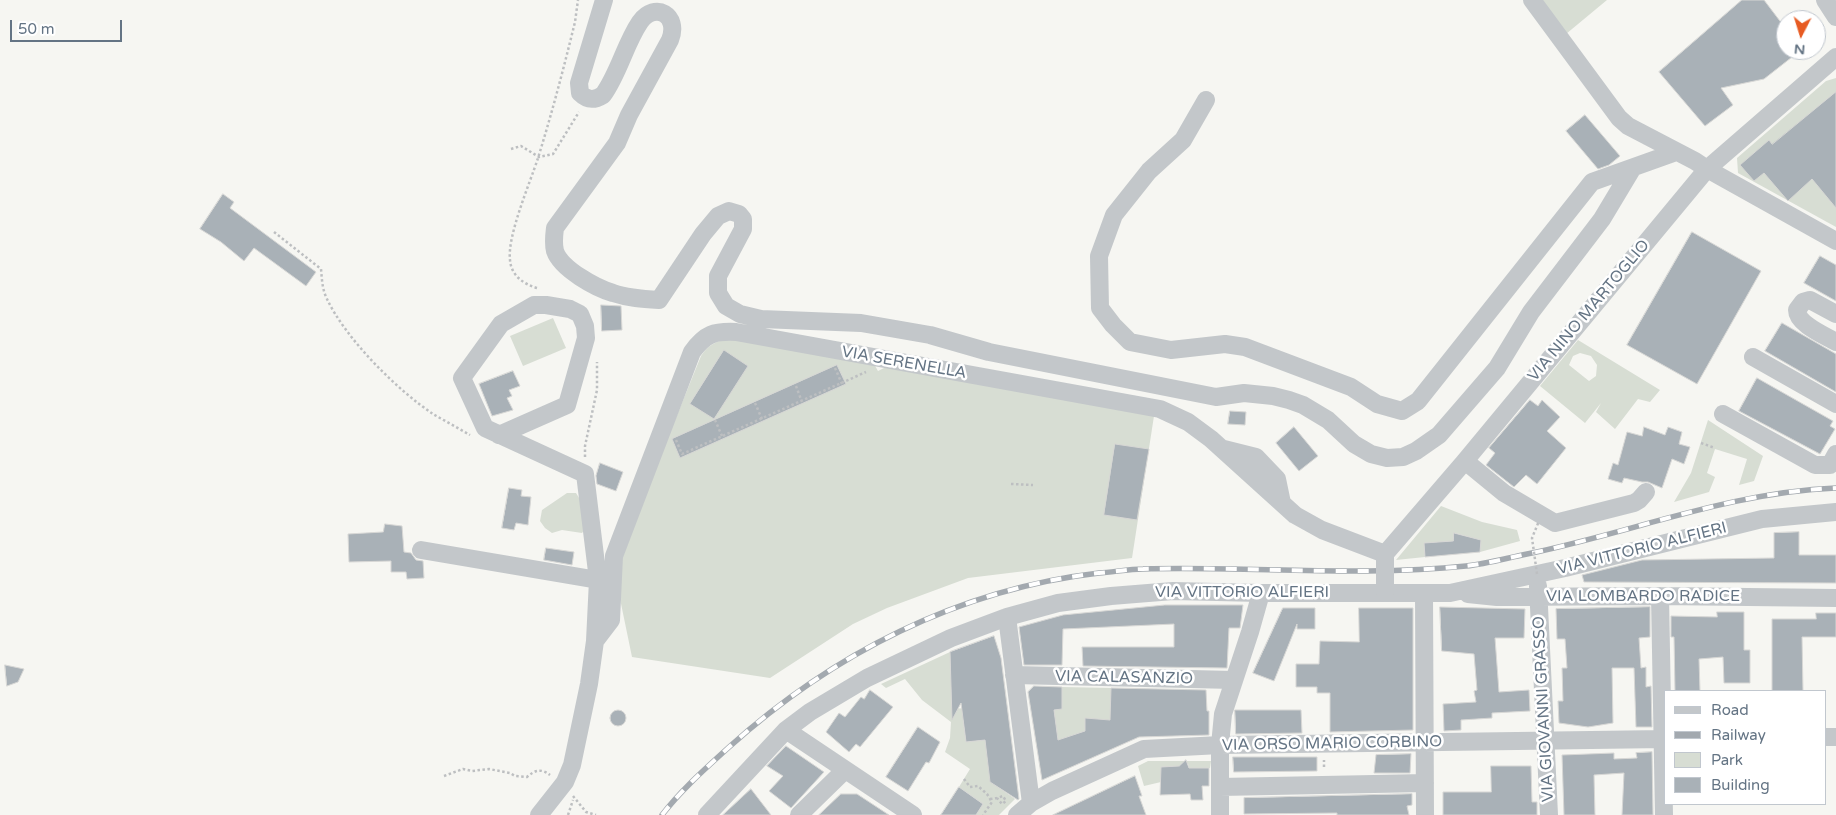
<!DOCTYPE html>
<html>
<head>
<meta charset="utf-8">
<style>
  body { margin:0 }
  #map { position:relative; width:1836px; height:815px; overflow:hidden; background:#f6f6f2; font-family:"Varela Round",sans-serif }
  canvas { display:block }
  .legend { position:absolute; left:1664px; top:690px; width:162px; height:115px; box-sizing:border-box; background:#fff; border:1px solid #c1c7ce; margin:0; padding:6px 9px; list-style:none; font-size:15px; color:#647484 }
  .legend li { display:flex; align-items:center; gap:10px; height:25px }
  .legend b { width:25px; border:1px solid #c1c7ce }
  .north { position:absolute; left:1776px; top:10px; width:50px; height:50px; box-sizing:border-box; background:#fff; border:1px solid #c1c7ce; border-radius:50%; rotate:185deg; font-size:14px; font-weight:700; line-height:20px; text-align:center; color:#647484 }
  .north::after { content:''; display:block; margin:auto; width:18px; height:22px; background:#e75b22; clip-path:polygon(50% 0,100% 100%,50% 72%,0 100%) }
  .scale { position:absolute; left:10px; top:20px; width:112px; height:22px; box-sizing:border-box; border:2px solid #647484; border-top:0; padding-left:6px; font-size:15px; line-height:18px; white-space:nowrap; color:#647484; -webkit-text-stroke:4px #fff; paint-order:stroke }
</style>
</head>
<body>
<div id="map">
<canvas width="1836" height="815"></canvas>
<ul class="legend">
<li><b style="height:6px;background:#c3c7ca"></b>Road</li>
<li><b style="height:6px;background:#a3a9af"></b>Railway</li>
<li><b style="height:14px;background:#d7ddd3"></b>Park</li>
<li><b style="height:14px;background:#a9b1b7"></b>Building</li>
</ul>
<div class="north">N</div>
<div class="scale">50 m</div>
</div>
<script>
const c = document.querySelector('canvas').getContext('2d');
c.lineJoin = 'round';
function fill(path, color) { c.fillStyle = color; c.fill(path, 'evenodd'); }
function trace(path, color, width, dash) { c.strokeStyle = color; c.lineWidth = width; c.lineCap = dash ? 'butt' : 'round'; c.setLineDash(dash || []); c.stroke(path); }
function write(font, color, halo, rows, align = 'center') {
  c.font = font + ' "Varela Round",sans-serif'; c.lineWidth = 5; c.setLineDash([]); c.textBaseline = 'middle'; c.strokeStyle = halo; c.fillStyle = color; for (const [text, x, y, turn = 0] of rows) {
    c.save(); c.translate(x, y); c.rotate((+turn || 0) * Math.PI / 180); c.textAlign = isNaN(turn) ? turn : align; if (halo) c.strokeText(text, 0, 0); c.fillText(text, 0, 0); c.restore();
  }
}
const green = new Path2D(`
  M1541,0H1607L1566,34Z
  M1836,78V227L1738,173L1737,158L1826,81Z
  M553,318L566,348L523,366L510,336Z
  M729,339L874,364L878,371L886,367L1154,416L1132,558L968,578L887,608L853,624L770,678L632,657L619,594L623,548L701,356C708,345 716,341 729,339Z
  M1578,340L1660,390L1650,402L1638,399L1615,429L1596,412L1601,403L1585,423L1540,386ZM1580,353L1591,356L1597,365L1596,376L1589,381L1569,365L1573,356Z
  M1708,420L1763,456L1754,481L1739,485L1747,459L1715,449L1707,473L1715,477L1709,492L1674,502L1691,473Z
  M567,493H576L581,501L585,529L582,533L562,530L552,533L545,528L540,521L542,510Z
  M1441,506L1482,522L1517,530L1520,541L1480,552L1481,540L1455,533L1453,541L1424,543L1425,557L1396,560Z
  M950,652L952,709L979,707L982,719L963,720L966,742L985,740L991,782L1015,799L999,815H976L983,804L959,787L970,769L945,752L950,738L951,722L922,700L905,679L886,688L881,684Z
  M1062,687L1111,688L1139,711L1066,738L1058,742L1054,710L1062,708Z
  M1148,761H1211L1210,768H1189L1188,764L1184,762L1179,766L1161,767V782L1144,786L1138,766Z`);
const building = new Path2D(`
  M1742,0H1764L1786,29V50H1801L1764,79L1721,88L1733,105L1705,126L1659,72Z
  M1836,92V208L1812,179L1788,201L1764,173L1754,181L1740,165L1769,140L1772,144Z
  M1585,115L1620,156L1609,165L1598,169L1566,131Z
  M223,194L234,202L230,208L316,272L306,286L254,248L244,261L221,242L200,229Z
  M1692,232L1761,271L1697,384L1627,345Z
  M1820,256L1836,265V301L1804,283Z
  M601,305L621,306L622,330L602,331Z
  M1782,323L1836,354V392L1765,351Z
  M724,350L748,366L714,419L690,404Z
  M837,365L846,384L680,458L672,439Z
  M513,371L520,386L509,390L512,396L507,398L513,410L492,416L479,384Z
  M1757,378L1833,421L1830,426L1835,429L1820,454L1739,411Z
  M1530,400L1538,406L1542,400L1560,417L1547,431L1566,448L1537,484L1526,475L1514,487L1486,465L1495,453L1489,448Z
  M1230,411L1246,412L1245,425L1228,424Z
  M1294,427L1318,456L1299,471L1276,443Z
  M1644,427L1665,435L1668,427L1682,432L1679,444L1690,447L1684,464L1672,459L1662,488L1648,482H1642L1624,478L1622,483L1608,479L1613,463L1618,465L1627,432L1642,436Z
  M1115,444L1149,449L1137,520L1104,515Z
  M600,463L623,472L616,491L597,484L596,476Z
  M509,488L522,490L521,496L531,497L528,525L516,523L514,530L502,528Z
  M385,524L402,526L404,552L411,553L416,560L423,561L424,578L407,579L406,572H391V561L349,562L348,534L383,532Z
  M1799,532V555H1836V583L1584,582L1582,575L1642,560L1774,558V533Z
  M1454,533L1481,540L1480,552L1425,557L1424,543L1453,541Z
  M546,548L574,552L572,565L544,560Z
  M1165,605H1243L1240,628H1229L1227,668L1083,666L1082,647H1174V624L1063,629L1062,665H1024L1019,627L1063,615Z
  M1440,607L1525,609L1524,638H1495L1499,692L1529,690L1530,711L1492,713V718L1461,720V730L1444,731L1443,704L1476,702L1474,691L1477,690L1474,654L1442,651Z
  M1650,607V637L1639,638L1641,668L1646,667V687L1651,686L1652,727H1636L1634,668H1612L1613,723L1588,727L1559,723L1558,701H1563L1562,668H1567L1565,639H1557L1556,609Z
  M1283,608H1315V629H1297V624L1274,681L1253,673Z
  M1359,608H1413V730L1330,732V693H1317V687H1296V664H1319L1320,641L1359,642Z
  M1717,612H1744V650H1750V683H1724L1723,657L1699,659L1700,691H1675L1674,637H1671V616L1717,617Z
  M1816,613H1836V637H1802L1803,691H1772V619H1816Z
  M994,636L1001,658L1019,799L1018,800L990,782L985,740L966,742L961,703L952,720L950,652Z
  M5,665L24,669L18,682L7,686Z
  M1034,686L1062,687V709L1054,710L1058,740L1085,731V718L1110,720L1111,688L1206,690L1207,711H1209V735L1139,737L1042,780L1028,692Z
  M870,690L893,707L860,747L856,744L849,752L826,732L839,713L845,717L861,697L864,699Z
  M610 718a8 8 0 1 1 16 0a8 8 0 1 1-16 0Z
  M1235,710H1301L1302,733L1236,734Z
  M918,727L940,742L929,763L926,762L908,791L886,777Z
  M786,746L824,772L791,808L769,791L783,776L767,766Z
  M1652,752L1653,815H1622L1624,773L1594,775L1595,815H1564L1562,755L1614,753V759L1637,758L1636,753Z
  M1411,754L1410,773H1374L1376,755Z
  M1233,757H1317V771L1234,772Z
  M1186,760L1189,768H1209V786H1202L1203,800H1191L1190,794L1160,795L1161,767L1179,766Z
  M1491,766H1531L1532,802H1537V815H1443V792H1491Z
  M1135,776L1142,796H1139L1146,815H1053Z
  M959,787L983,804L976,815H941Z
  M751,789L771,815H723Z
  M841,794H857L889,815H819Z
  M1412,794V805L1407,806L1409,815H1337V813L1244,814V798Z`);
const path = new Path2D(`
  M511,149L521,146L539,157L553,154L579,112
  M274,232L321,269C322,279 322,289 327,299C346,339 396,389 433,414C445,421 458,428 470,435
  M537,288C523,284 511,275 510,260C507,236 530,183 538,158C552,113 564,67 575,22L578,0
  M835,368L842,384
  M796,386L802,402
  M755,403L762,419
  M715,420L722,436
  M676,440L682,454L866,372
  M1701,443L1715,448
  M585,457V446L597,390V362
  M1011,484L1033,485
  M1324,767V760
  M444,776L463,769L472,771L489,769L510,773L515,776L527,777C535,770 541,768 550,775
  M964,779L970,787L978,786L987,794L992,802L983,815
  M573,796L586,812L596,815
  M990,799L997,798L1003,796L1006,801L1002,804L997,798
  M568,815L573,800`);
const minor = new Path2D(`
  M604,0L579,83L580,93C588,101 595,100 603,95C619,73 625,44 640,22C655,1 680,15 670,40L629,115L617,143L555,228C554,236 553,243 555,251C561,269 596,288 613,293C628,298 643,299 659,300L703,234L718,216L729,211L739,214L743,219V229L718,276V293L726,306L740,314L761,319L861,323L930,335L989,352L1216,397L1244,393L1273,396L1289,400L1303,405L1328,420L1354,444L1371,454L1387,458L1403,457L1416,451L1439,435L1497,368L1531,312L1602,219L1632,169
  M1532,0L1619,118L1628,126L1695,161L1707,169L1836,241
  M1825,0L1836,17
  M1206,100L1183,140L1149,171L1114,215L1099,256L1100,308L1113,325L1130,342L1171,350L1225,344L1245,347L1351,387L1377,404L1402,411L1418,401L1592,182L1676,152
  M1836,314L1810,300L1803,302L1797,310C1797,324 1824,335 1836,342
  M1753,357L1836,404
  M1723,414L1815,465H1830L1836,454
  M499,435L567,405L586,338L585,326L580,314L570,309L546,305H534L501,324L462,378L485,428L585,474L598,580L595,641L589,684L572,765L565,782L539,815
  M1224,449L1256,457L1277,479L1282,503
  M1465,461L1504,493L1555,523L1634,503L1639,500L1646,492
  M421,550L598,580
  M1538,586L1549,815
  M1424,593L1425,815
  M1468,594L1497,597L1660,596L1836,598
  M1660,596L1664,815
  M1007,617L1031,803
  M595,641L611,620L614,556L692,352C705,334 714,331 736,332L1160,409L1188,422L1211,439L1295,515L1322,530L1385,554L1465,461L1707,169L1836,57
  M1014,675L1234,680
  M786,730L913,815
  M1825,737H1836
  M1220,787L1425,783
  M707,815L786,730L810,712L867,678L951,638L1007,617L1058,603L1111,596L1173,591L1261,593H1450L1565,568L1762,519L1836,512
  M799,815L845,770
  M1017,815L1031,803L1052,791L1144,749L1220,745L1665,739
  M1220,815V745L1223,714L1250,632L1261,593`);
const rail = new Path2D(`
  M662,815C681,790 705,769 728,748C832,654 959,589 1099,573C1114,572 1129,569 1143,569C1251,566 1358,577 1466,566C1486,564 1507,558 1527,554C1630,533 1730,492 1836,488`);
const pathBridge = new Path2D(`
  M1537,574L1532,538L1539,521`);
const minorBridge = new Path2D(`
  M1385,554V593`);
const streetNames = [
  ["VIA NINO MARTOGLIO",1589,311,-50],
  ["VIA SERENELLA",904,363,10],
  ["VIA VITTORIO ALFIERI",1642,549,-14],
  ["VIA VITTORIO ALFIERI",1242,593],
  ["VIA LOMBARDO RADICE",1643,597],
  ["VIA CALASANZIO",1124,678,1],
  ["VIA GIOVANNI GRASSO",1544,709,-93],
  ["VIA ORSO MARIO CORBINO",1332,744,-1]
];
fill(green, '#d7ddd3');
fill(building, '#a9b1b7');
trace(building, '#d7d7d5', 1);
trace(path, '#bdbfc1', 2.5, [2.5, 2.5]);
trace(minor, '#c3c7ca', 18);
trace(rail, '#a3a9af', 5.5);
trace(rail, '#fff', 4, [11]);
trace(pathBridge, '#bdbfc1', 2.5, [2.5, 2.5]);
trace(minorBridge, '#c3c7ca', 18);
write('16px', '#647484', '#fff', streetNames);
</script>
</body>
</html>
